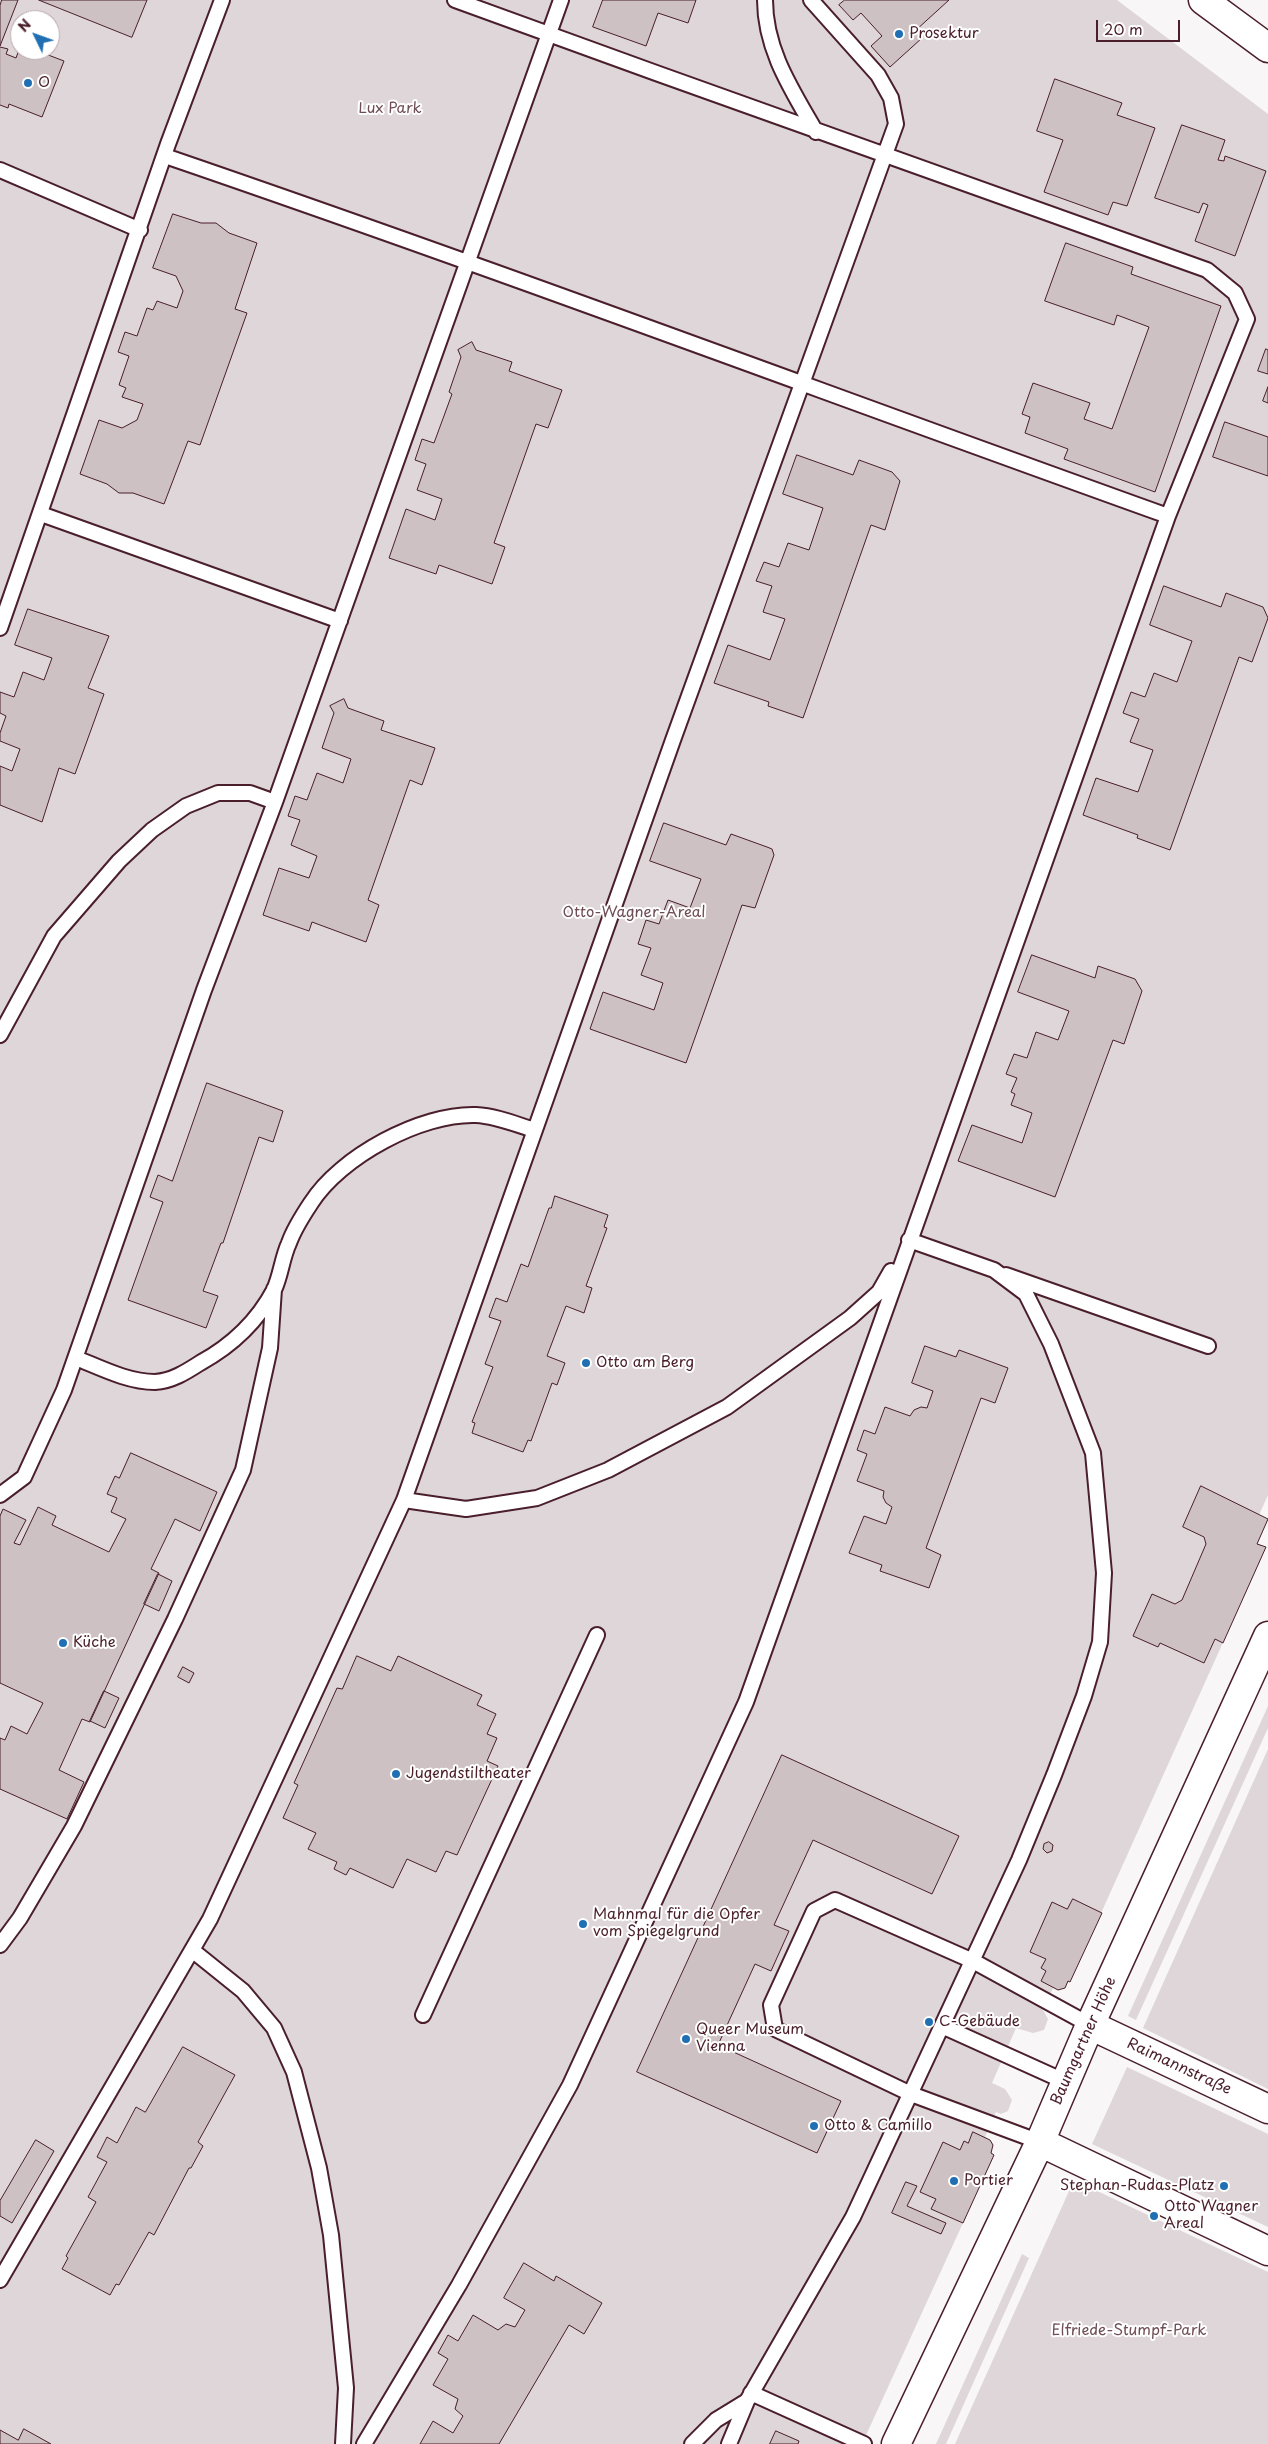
<!DOCTYPE html>
<html>
<head>
<meta charset="utf-8">
<style>
  body { margin:0 }
  #map { position:relative; width:1268px; height:2444px; overflow:hidden; background:#f8f6f7; font-family:"Playpen Sans",sans-serif }
  canvas { display:block }
  .north { position:absolute; left:10px; top:10px; width:50px; height:50px; box-sizing:border-box; background:#fff; border:1px solid #b7a5aa; border-radius:50%; rotate:312deg; font-size:14px; font-weight:700; line-height:20px; text-align:center; color:#4a1f2b }
  .north::after { content:''; display:block; margin:auto; width:18px; height:22px; background:#1f6fb2; clip-path:polygon(50% 0,100% 100%,50% 72%,0 100%) }
  .scale { position:absolute; left:1096px; top:20px; width:84px; height:22px; box-sizing:border-box; border:2px solid #4a1f2b; border-top:0; padding-left:6px; font-size:15px; line-height:18px; white-space:nowrap; color:#4a1f2b; -webkit-text-stroke:4px #fff; paint-order:stroke }
</style>
</head>
<body>
<div id="map">
<canvas width="1268" height="2444"></canvas>
<div class="north">N</div>
<div class="scale">20 m</div>
</div>
<script>
const c = document.querySelector('canvas').getContext('2d');
c.lineJoin = 'round';
function fill(path, color) { c.fillStyle = color; c.fill(path, 'evenodd'); }
function trace(path, color, width, dash) { c.strokeStyle = color; c.lineWidth = width; c.lineCap = dash ? 'butt' : 'round'; c.setLineDash(dash || []); c.stroke(path); }
function write(font, color, halo, rows, align = 'center') {
  c.font = font + ' "Playpen Sans",sans-serif'; c.lineWidth = 4; c.setLineDash([]); c.textBaseline = 'middle'; c.strokeStyle = halo; c.fillStyle = color; for (const [text, x, y, turn = 0] of rows) {
    c.save(); c.translate(x, y); c.rotate((+turn || 0) * Math.PI / 180); c.textAlign = isNaN(turn) ? turn : align; if (halo) c.strokeText(text, 0, 0); c.fillText(text, 0, 0); c.restore();
  }
}
const green = new Path2D(`
  M0,0H1117L1268,114V1495L1259,1515L1268,1519L1257,1543L1266,1547L1070,1982H1068L1065,1988L1058,1990L1053,1988L1043,2010L1048,2019L1044,2030L1033,2033L1016,2028L992,2083L1005,2089L1012,2100L1008,2111L1001,2114L996,2112L985,2137L990,2140L993,2145L991,2152L994,2155L862,2444H0ZM20,20H50V50H20Z
  M1268,1706V1728L1136,2020L1128,2016Z
  M1268,1749V2089L1143,2028Z
  M1127,2067L1268,2134V2227L1092,2144Z
  M1074,2180L1268,2272V2444H955Z
  M1022,2254L1029,2258L946,2444H936Z`);
const building = new Path2D(`
  M2,0H18L0,46V6Z
  M39,0H147L132,37Z
  M603,0H696L688,23L658,13L646,46L593,27Z
  M845,0H949L915,31L922,38L890,67L871,46L882,36L861,13L853,20L839,5Z
  M0,47L8,49L6,54L16,58L20,47V50H35L64,61L42,117L9,104L8,108L0,105Z
  M1055,79L1122,103L1117,115L1155,128L1127,206L1113,202L1108,215L1044,192L1063,140L1037,131Z
  M1182,125L1225,140L1218,160L1224,161L1225,156L1266,171L1235,256L1195,241L1208,205L1203,203L1199,213L1155,198Z
  M173,214L201,223H216L229,233L257,243L235,309L247,313L200,445L188,441L164,504L133,493H119L107,484L80,474L99,420L122,428L137,420L143,404L122,397L126,388L119,385L129,356L118,352L125,332L137,336L147,308L153,310L157,301L177,308L183,291L176,276L153,268Z
  M1066,243L1133,267L1131,274L1221,306L1155,492L1064,459L1068,449L1025,433L1030,417L1022,414L1033,383L1090,403L1084,419L1112,429L1149,327L1117,315L1114,325L1045,301Z
  M472,342L476,350L512,362L509,371L562,390L548,428L536,424L494,543L505,547L492,584L439,565L436,574L389,558L406,509L435,520L442,499L417,490L426,464L415,460L422,439L434,443L452,394L449,392L461,357L458,350Z
  M1266,349L1268,350V374L1258,371Z
  M1268,387V403L1263,401Z
  M1225,422L1268,437V476L1213,457Z
  M797,455L853,475L859,460L892,472L900,481L885,530L871,525L803,718L768,706L769,702L714,683L728,645L770,660L785,619L763,612L772,586L756,581L764,562L779,567L788,543L809,550L823,508L783,494Z
  M1164,586L1221,607L1226,593L1263,607L1268,618L1252,662L1239,657L1170,850L1137,838L1138,835L1083,815L1096,778L1138,792L1153,750L1130,742L1139,719L1123,713L1131,692L1145,697L1154,673L1177,682L1192,641L1150,625Z
  M28,609L109,636L88,688L104,694L75,774L59,768L42,822L0,805V766L12,771L20,749L0,741V733L6,716L0,713V692L14,697L23,672L44,680L52,658L15,645Z
  M344,699L348,708L384,721L381,730L435,748L422,785L410,780L368,900L379,905L366,942L312,922L309,931L263,915L279,868L309,878L317,856L291,845L300,820L288,816L295,796L307,800L317,773L343,783L351,759L322,748L334,713L330,706Z
  M664,823L726,845L731,834L767,847L772,849L774,855L755,908L742,905L686,1063L590,1029L603,992L654,1010L663,983L641,975L651,948L638,944L646,920L659,924L668,900L690,908L701,879L650,861Z
  M1032,955L1095,978L1098,966L1135,979L1142,991L1124,1044L1113,1040L1055,1197L958,1161L972,1125L1022,1143L1032,1113L1011,1105L1015,1094L1011,1092L1017,1078L1006,1074L1014,1054L1027,1058L1036,1032L1058,1040L1069,1011L1018,992Z
  M207,1083L283,1111L273,1142L259,1137L223,1243H221L203,1291L218,1296L206,1328L128,1300L163,1202L150,1197L158,1175L172,1181Z
  M555,1196L608,1215L604,1227L607,1228L586,1286L592,1288L584,1313L566,1306L547,1356L565,1363L557,1385L552,1383L531,1441L528,1440L523,1452L472,1433L475,1423L472,1422L493,1367L485,1364L501,1321L489,1317L496,1298L507,1302L521,1264L528,1267L549,1208H551Z
  M925,1346L956,1357L959,1350L1008,1368L995,1403L981,1398L926,1548L941,1555L929,1588L880,1571L882,1565L849,1553L864,1516L886,1524L892,1507L886,1503L883,1497L884,1491L857,1481L867,1454L857,1450L864,1430L875,1434L885,1407L910,1416L914,1410L921,1407L927,1408L933,1391L912,1383Z
  M131,1453L217,1492L200,1531L175,1519L151,1569L159,1573L90,1722L82,1719L59,1770L84,1782L67,1819L0,1789V1738L5,1740L11,1726L27,1734L43,1703L0,1683V1516L3,1509L26,1520L14,1543L20,1545L38,1507L56,1516L52,1525L109,1552L126,1519L111,1512L117,1498L107,1494L115,1476L119,1478Z
  M1201,1486L1268,1519L1257,1544L1266,1547L1223,1643L1215,1639L1204,1663L1160,1643L1158,1647L1133,1636L1152,1594L1175,1604L1182,1600L1206,1544L1204,1537L1183,1527Z
  M158,1574L172,1581L159,1611L144,1604Z
  M357,1656L391,1671L398,1656L482,1695L477,1705L496,1714L487,1734L497,1738L487,1761L498,1766L457,1855L446,1851L436,1872L407,1859L393,1888L350,1868L346,1875L334,1869L337,1862L308,1849L316,1833L283,1818L298,1785L294,1783L337,1688L342,1689Z
  M183,1667L194,1673L189,1683L178,1677Z
  M104,1691L119,1698L105,1728L90,1721Z
  M782,1755L959,1836L932,1894L813,1840L774,1925L789,1931L771,1971L755,1964L718,2045L841,2101L817,2153L637,2072Z
  M1049,1842L1053,1845L1052,1851L1047,1853L1043,1849L1044,1844Z
  M1073,1899L1102,1913L1070,1982L1068,1981L1065,1988L1058,1990L1041,1981L1046,1971L1041,1968L1046,1959L1030,1952L1052,1902L1067,1909Z
  M183,2047L235,2075L198,2142L203,2146L191,2168H189L154,2235L149,2232L119,2285L116,2284L110,2295L62,2269L68,2258L66,2256L96,2202L88,2197L107,2162L97,2157L107,2137L117,2143L136,2107L145,2112Z
  M973,2132L990,2140L993,2145L991,2153L994,2155L963,2223L931,2209L936,2199L920,2192L943,2142L960,2150L964,2141L968,2143Z
  M36,2140L54,2151L12,2223L0,2216V2201Z
  M906,2182L917,2186L907,2206L946,2223L941,2234L892,2213Z
  M524,2263L554,2281L556,2276L602,2303L584,2334L569,2325L499,2444H420L433,2421L453,2433L463,2416L455,2409L458,2399L433,2385L448,2359L438,2353L448,2335L458,2341L473,2315L498,2330L506,2324L515,2327L525,2310L504,2298Z
  M24,2429L51,2444H0V2430L18,2440Z
  M776,2431L799,2441L798,2444H770Z`);
const service = new Path2D(`
  M765,0C765,50 792,90 816,132
  M165,156C501,271 833,396 1168,516
  M0,170L140,230
  M41,514L340,621
  M0,628L168,144L222,0
  M0,1035L54,936L119,861L152,830L186,806L218,793H250L275,802
  M1006,1275L1208,1346
  M76,1358C101,1368 128,1382 155,1382C172,1381 186,1372 200,1363C231,1346 257,1322 274,1290C281,1275 282,1258 289,1243C294,1229 303,1215 311,1203C340,1157 421,1113 476,1115C496,1116 515,1124 534,1130
  M0,1495L24,1477L64,1390L204,990L275,802L561,0
  M404,1500L466,1509L537,1498L608,1470L727,1407L850,1318L879,1292L891,1271
  M0,1945L20,1918L74,1826L175,1619L243,1470L270,1348L274,1289
  M192,1950L243,1991L274,2028L294,2072L319,2168L331,2235L346,2388L343,2444
  M423,2015L597,1635
  M942,2026L1066,2082
  M1040,2142L911,2094L775,2029L771,2005L814,1911L835,1900L973,1961L1090,2025
  M0,2280L210,1919L404,1500L673,740L896,124L891,98L878,75L811,0
  M751,2393L864,2444
  M364,2444L459,2285L570,2085L746,1702L1168,516L1247,319L1235,293L1207,270C957,179 705,92 455,0
  M692,2444L716,2420L747,2401L853,2217L1019,1860L1054,1775L1084,1696L1100,1642L1104,1573L1093,1453L1051,1344L1026,1294L994,1270L909,1240
  M729,2444L747,2401`);
const minor = new Path2D(`
  M1203,0L1268,48
  M1090,2025L1268,2109
  M1040,2142L1268,2251
  M896,2444L1040,2142L1090,2025L1268,1636`);
const markers = [
  [899,34,5,"#1f6fb2"],
  [28,83,5,"#1f6fb2"],
  [586,1363,5,"#1f6fb2"],
  [63,1643,5,"#1f6fb2"],
  [396,1774,5,"#1f6fb2"],
  [583,1924,5,"#1f6fb2"],
  [929,2022,5,"#1f6fb2"],
  [686,2039,5,"#1f6fb2"],
  [814,2126,5,"#1f6fb2"],
  [954,2181,5,"#1f6fb2"],
  [1224,2186,5,"#1f6fb2"],
  [1154,2216,5,"#1f6fb2"]
];
const poiNames = [
  ["Prosektur",909,34],
  ["O",38,83],
  ["Otto am Berg",596,1363],
  ["Küche",73,1643],
  ["Jugendstiltheater",406,1774],
  ["Mahnmal für die Opfer",593,1915],
  ["vom Spiegelgrund",593,1932],
  ["C-Gebäude",939,2022],
  ["Queer Museum",696,2030],
  ["Vienna",696,2047],
  ["Otto & Camillo",824,2126],
  ["Portier",964,2181],
  ["Stephan-Rudas-Platz",1214,2186,"right"],
  ["Otto Wagner",1164,2207],
  ["Areal",1164,2224]
];
const parkNames = [
  ["Lux Park",390,109],
  ["Otto-Wagner-Areal",634,913],
  ["Elfriede-Stumpf-Park",1129,2331]
];
const streetNames = [
  ["Baumgartner Höhe",1084,2041,-66],
  ["Raimannstraße",1179,2067,25]
];
fill(green, '#ded6d9');
fill(building, '#cdc1c4');
trace(building, '#4a1f2b', 1);
trace(service, '#4a1f2b', 18);
trace(minor, '#4a1f2b', 31);
trace(service, '#fff', 14);
trace(minor, '#fff', 28);
for (const [x, y, r, color] of markers) { const dot = new Path2D(); dot.arc(x, y, r, 0, 2 * Math.PI); c.fillStyle = color; c.fill(dot); trace(dot, '#fff', 2); }
write('15px', '#4a1f2b', '#fff', poiNames, 'left');
write('15px', '#6f4d56', '#fff', parkNames);
write('15px', '#4a1f2b', '#fff', streetNames);
</script>
</body>
</html>
